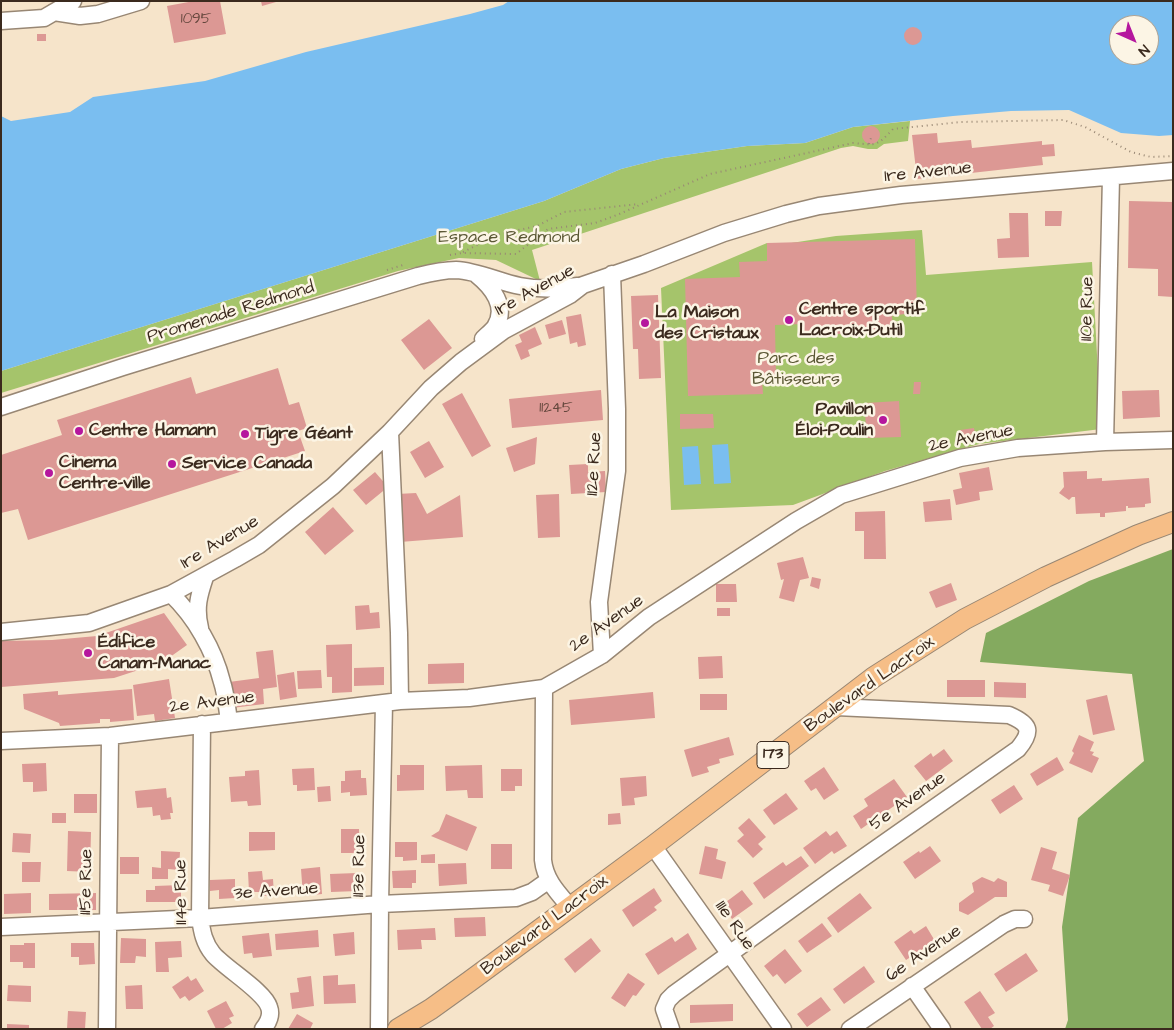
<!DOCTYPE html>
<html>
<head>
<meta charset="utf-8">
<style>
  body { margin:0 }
  #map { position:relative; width:1174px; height:1030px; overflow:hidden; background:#f6e4ca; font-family:"Architects Daughter",sans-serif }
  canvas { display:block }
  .frame { position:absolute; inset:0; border:2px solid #3b2a1e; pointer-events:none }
  .north { position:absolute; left:1109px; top:15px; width:50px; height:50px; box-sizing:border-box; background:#fcf5e5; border:1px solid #afa495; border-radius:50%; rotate:136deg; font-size:14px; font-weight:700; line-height:20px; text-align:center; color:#3b2a1e }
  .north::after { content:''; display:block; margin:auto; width:18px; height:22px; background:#b5179e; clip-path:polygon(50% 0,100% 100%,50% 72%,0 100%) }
</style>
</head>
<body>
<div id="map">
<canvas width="1174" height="1030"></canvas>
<div class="frame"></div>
<div class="north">N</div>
</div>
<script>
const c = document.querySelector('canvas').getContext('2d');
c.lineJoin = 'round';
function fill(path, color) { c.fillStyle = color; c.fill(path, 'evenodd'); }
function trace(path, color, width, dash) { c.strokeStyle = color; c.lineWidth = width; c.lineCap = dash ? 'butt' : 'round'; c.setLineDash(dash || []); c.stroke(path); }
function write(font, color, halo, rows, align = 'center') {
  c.font = font + ' "Architects Daughter",sans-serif'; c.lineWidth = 5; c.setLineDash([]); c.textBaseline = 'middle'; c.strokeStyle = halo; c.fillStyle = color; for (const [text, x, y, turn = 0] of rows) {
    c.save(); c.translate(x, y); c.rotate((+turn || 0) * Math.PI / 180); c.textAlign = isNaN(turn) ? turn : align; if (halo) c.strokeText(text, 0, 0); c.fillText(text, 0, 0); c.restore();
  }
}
const green = new Path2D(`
  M910,121L908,141L884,144L877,149H868L853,146L841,148L532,250L540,281L496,260L459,258L398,271L1,393V371L544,201L621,169L664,158L747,146L805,143L853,127Z
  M922,230L926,275L1092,262L1101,429L979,444L885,471L793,505L671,510L661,288L767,243L785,244L836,236Z`);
const forest = new Path2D(`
  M1173,549V1029H1065L1068,1020L1062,927L1078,818L1144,761L1132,674L980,662L986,633L1089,581Z`);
const water = new Path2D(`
  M509,1H1173V135L1159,136L1121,133L1069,110L1011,111L953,116L853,127L805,143L747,146L664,158L621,169L544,201L1,371V116L11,121L70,112L93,97L205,81L306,52L470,14L503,5ZM1119,25H1149V55H1119Z
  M728,444L731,483L714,484L712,445Z
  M698,446L701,484L684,485L682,447Z`);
const building = new Path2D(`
  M194,1H220L226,34L174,43L167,6Z
  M261,1H276V2L262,6Z
  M904 36a9 9 0 1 1 18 0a9 9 0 1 1-18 0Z
  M37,34H46V41H37Z
  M862 135a9 9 0 1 1 18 0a9 9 0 1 1-18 0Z
  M937,133L938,143L971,140L972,148L1042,141V145L1054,144L1055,156L1042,157L1043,165L917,179L912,135Z
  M1129,201L1173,202V297L1158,296V269L1128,268Z
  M1045,211H1062L1061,226H1045Z
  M1009,213H1028L1029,257L998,258L997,239L1010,238Z
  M915,239L917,312L892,316L893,331L803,336V324L775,325L776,379H762L763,394L688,396L685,279L740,277L739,262L767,261V243Z
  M658,295L661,378L639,379L638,349H633L631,296Z
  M581,314L586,345L578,347L577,342L570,344L566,317Z
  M429,319L452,348L424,370L401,340Z
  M562,320L566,334L549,339L545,325Z
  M535,327L542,344L528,350L530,356L521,360L515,345L522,342L519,335Z
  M278,368L289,405L299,402L307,428L298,431L305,451L28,540L18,509L1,513V455L62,435L57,420L191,377L196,394Z
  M914,382H921L920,394H913Z
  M601,390L603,420L512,428L509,399Z
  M1159,390L1160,417L1123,419L1122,391Z
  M462,393L491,446L472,457L442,404Z
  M899,401L901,437L866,438L865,403Z
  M680,414H713L714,428L680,429Z
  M974,428L975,434L961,436L960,430Z
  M537,437L535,464L514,472L506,448Z
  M429,441L444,467L425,478L410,452Z
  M588,464V472L605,471L606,492L571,494L569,465Z
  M989,467L993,490L979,492L980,500L956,505L953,490L962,488L959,473Z
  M1087,471V479L1102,478V481L1149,478L1151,503L1145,504V507L1128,508V506H1126V511L1105,513V517H1100V513L1076,514L1075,497H1072L1069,500L1059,493L1064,487L1063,472Z
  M375,472L388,487L366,505L353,490Z
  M416,493L427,514L460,495L463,537L400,542L397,494Z
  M559,494L560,537L538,538L536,495Z
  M950,499L952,520L925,522L923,502Z
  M333,507L354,531L325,555L305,532Z
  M885,511L886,559H864V531H855V512Z
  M803,557L809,578L800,580L794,602L779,598L784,579L781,580L777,563Z
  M812,577L821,579L819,589L810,586Z
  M951,583L957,600L936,608L929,592Z
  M716,584H736L737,602H716Z
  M369,605L370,613L379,612L380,628L356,630L355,606Z
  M717,608H730V616H717Z
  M164,613L187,645L163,662L114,678L1,687V641L52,640L97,636Z
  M352,644V692L332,693V677H327L326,645Z
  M273,650L277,687L263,689L264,704L232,708L229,682L259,678L256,652Z
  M722,656L723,678L699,679L698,657Z
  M464,663V683L428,684V664Z
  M384,667V685L354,686V668Z
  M321,670L322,688L298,689L297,671Z
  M294,672L297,697L280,700L277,675Z
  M169,679L175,718L155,721L154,714L137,716L133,685Z
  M947,680H985V697H947Z
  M994,682L1026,683V698L994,697Z
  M132,689L134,720L110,722V719H100V723L60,726L59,723L24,709L23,694L58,691V695Z
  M653,692L655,718L571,725L569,700Z
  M700,694H727V710H700Z
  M1107,695L1115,730L1093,735L1086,700Z
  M1079,735L1094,742L1090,751L1094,752L1092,755L1099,758L1092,773L1069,763L1074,753L1072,751Z
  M729,737L734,755L719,759L720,763L707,767L709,772L692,777L684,750Z
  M944,749L953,761L926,781L914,766L931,753L933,757Z
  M1057,757L1064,770L1037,786L1030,774Z
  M46,763L47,791L33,792V782H23L22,764Z
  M400,765H424V790L397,791V775H400Z
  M482,765L483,798H468L467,790L446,791L445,766Z
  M824,767L839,790L824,800L816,788L811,791L804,781Z
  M314,768L315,790L297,791V785H293L292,769Z
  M501,769H522V786H515V791H501Z
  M259,770L261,805L248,806L247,801L231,802L229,777L245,776V771Z
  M361,770V778H366L367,795L350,796V792L341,793V781H345V771Z
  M646,776L647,796L634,798L635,805L622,806L620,778Z
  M894,779L907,797L861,829L853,816L868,806L864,799Z
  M1014,785L1023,799L1000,814L991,800Z
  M330,786L331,801L318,802L317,787Z
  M166,788L167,798L171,797L173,813H170L171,819L161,820L160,815L153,816L152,807L137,808L135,791Z
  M786,793L798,809L774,825L763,810Z
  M74,794H97V813H74Z
  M52,813H66V823H52Z
  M620,813L621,824L608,825V814Z
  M446,814L477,827L467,851L431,836L439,831Z
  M749,818L766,837L758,844L763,849L753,858L737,841L744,835L738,828Z
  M341,829H359L360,853H341Z
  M68,831L91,832L90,872L67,871Z
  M826,831L830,836L837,831L847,846L834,854L832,851L815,864L803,848Z
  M249,832H275V850L249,851Z
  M13,833L31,834L30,853L12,852Z
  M395,842H417V860L403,861V857H395Z
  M491,844H512V869H491Z
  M705,846L718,849L716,859L726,862L722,879L699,874Z
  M930,846L941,861L915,879L903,862L919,851L920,853Z
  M1041,847L1057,852L1052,869L1070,875L1063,896L1048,891L1050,885L1031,880Z
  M161,851L180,852L179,870L168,869V879H152V867L161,868Z
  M435,854V863H421V855Z
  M801,856L809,866L764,899L753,883L783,862L786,866Z
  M120,857H139V874H120Z
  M22,862H41L40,882H22Z
  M466,863L467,884L439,886L438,864Z
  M320,867L322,894L303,896L301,869Z
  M416,870V883H412V888H393L392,871Z
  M262,871L263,880L273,879L274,895L262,896V892H249L248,872Z
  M357,873L358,891L331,892L330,874Z
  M982,877L994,882L998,878L1007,882V897H995L968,915L959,911V903L974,892L972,883Z
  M235,879V898L219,899V890L210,891V880Z
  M181,885V902H146V890H155V886Z
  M654,888L662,901L654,907L657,910L633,927L622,910Z
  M742,890L753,904L732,919L722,905Z
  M31,893V913L4,914V894Z
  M96,893V910H49V894Z
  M860,893L872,908L838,933L827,918Z
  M485,917L486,936L455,937L454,918Z
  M822,923L832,936L807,953L798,941Z
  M926,926L935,941L906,960L894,942L911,930L914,934Z
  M435,928L436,940H421L422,949L398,950L397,930Z
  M318,930L319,947L276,950L275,934Z
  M354,932L355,954L335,956L333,934Z
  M269,933L272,956L253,958L252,953L244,954L242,936Z
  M688,933L697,949L658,975L645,954L672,937L675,942Z
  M121,938L146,939V957L136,956L135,963H120Z
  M591,938L601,951L575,973L564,959Z
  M181,941L182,957L168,958L169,972H156L155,942Z
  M24,943H35V968H23V962H10V945H24Z
  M71,943H94L95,964L79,965V957H71Z
  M785,949L802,971L785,984L777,974L773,977L764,966Z
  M1026,953L1038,971L1006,992L994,974Z
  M864,966L875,982L844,1004L833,989Z
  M628,973L645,984L636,996L633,995L625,1007L611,998Z
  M338,975V985L355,984L356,1003L324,1004L323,976Z
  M188,976L191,981L196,978L204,991L189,1001L185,996L180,999L172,987Z
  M311,976L314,1006L292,1009L290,993L299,992L297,978Z
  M8,985L31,986V1002L7,1001Z
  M142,985L143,1009H126L125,986Z
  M980,991L995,1013L988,1017L994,1026L990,1029H982L964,1002Z
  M821,997L831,1010L807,1027L797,1014Z
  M226,1001L234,1016L229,1018L232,1023L222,1029H216L207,1011Z
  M733,1004V1021L690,1023V1005Z
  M68,1011L86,1012L85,1029H67Z
  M297,1014L313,1023L310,1029H288Z
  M7,1024L29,1025V1029H7Z`);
const path = new Path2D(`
  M869,144L872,135
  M463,252L500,234L537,226L564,212L639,204
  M450,255L462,253L516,254L548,229L595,223L617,215L710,174L853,143C877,145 876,147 893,129L961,122L1063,120L1085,127L1131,152L1151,157L1173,156
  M387,270L406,264`);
const minor = new Path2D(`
  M54,12L80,16L98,14L141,1
  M1,21L44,18L73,1
  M477,275C492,287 508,307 495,327C492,331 487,335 483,339
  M1,407L123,367L418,276C430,273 443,270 456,270C478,271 499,282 520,286C540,290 558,289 578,286
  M390,432L399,633L400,701
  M1105,442L1111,177
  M171,594C195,617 214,650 222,682C226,694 227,708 229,721
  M200,628C195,608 199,595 205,577
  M1,632L89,623L171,594L235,559L259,545L333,486L390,432L431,388L461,362L503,331L570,295L583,285L644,264L724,233L786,214L819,206L901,195L1173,171
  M602,655L599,602L617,471V409L612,274
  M544,688L543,860C545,880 558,893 570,907
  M202,724L200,918C202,932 204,943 213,954C226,969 264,991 269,1007C272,1015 268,1023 263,1029
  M1,741L110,736L400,701L469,698L544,688L602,655L649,617L796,521L841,495L960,458L1018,448L1105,442L1173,440
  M653,846L783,1029
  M1,927L200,918L380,904L516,898L532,892L549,880
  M912,986L942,1029
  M107,1029L110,736
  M379,1029L380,904L384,703
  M671,1029L664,1009L668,1000L674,994L833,879L1018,749C1033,731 1030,724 1009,715L836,707
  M850,1029L1004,924L1015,919H1024`);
const major = new Path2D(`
  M398,1029L431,1009L470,981L653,846L874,677L965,619L1046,577L1138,535L1173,522`);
const markers = [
  [789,320,5,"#b5179e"],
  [645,323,5,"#b5179e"],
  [883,420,5,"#b5179e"],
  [79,431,5,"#b5179e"],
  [245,434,5,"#b5179e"],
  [172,464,5,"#b5179e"],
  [49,473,5,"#b5179e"],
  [88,653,5,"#b5179e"]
];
const numberNames = [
  ["1095",196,20],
  ["11245",556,409]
];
const shields = [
  [773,755,32]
];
const shieldNames = [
  ["173",773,755]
];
const streetNames = [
  ["1re Avenue",928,173,-6],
  ["1re Avenue",535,291,-29],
  ["110e Rue",1088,309,-89],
  ["Promenade Redmond",231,313,-17],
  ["2e Avenue",971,439,-11],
  ["112e Rue",595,464,-87],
  ["1re Avenue",220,543,-31],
  ["2e Avenue",607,624,-35],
  ["Boulevard Lacroix",870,685,-35],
  ["2e Avenue",212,703,-7],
  ["5e Avenue",908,802,-35],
  ["113e Rue",360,866,-89],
  ["115e Rue",87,882,-89],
  ["114e Rue",182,892,-91],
  ["3e Avenue",276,892,-4],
  ["Boulevard Lacroix",545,926,-37],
  ["111e Rue",734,926,55],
  ["6e Avenue",924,954,-34]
];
const parkNames = [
  ["Espace Redmond",509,238],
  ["Parc des",796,359],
  ["Bâtisseurs",796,380]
];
const poiNames = [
  ["Centre sportif",799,310],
  ["Lacroix-Dutil",799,331],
  ["La Maison",655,313],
  ["des Cristaux",655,334],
  ["Pavillon",873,410,"right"],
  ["Éloi-Poulin",873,431,"right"],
  ["Centre Hamann",89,431],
  ["Tigre Géant",255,434],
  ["Cinema",59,463],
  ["Centre-ville",59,484],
  ["Service Canada",182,464],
  ["Édifice",98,643],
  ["Canam-Manac",98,664]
];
fill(green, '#a5c46b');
fill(forest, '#84aa5f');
fill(water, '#7abef0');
fill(building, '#dc9894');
trace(minor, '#988774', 19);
trace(major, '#988774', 22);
trace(path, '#988774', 2, [1, 4]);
trace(minor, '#fff', 16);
trace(major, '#f6be87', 20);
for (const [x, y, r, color] of markers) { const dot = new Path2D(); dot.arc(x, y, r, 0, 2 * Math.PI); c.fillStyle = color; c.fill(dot); trace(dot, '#fcf5e5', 2); }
write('15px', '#63463c', null, numberNames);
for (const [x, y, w] of shields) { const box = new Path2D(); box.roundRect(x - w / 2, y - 13.5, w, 27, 4); c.fillStyle = '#fcf5e5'; c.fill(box); trace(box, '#3b2a1e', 1); }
write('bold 16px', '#3b2a1e', null, shieldNames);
write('18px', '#3b2a1e', '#fcf5e5', streetNames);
write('18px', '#5b5835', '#fcf5e5', parkNames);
write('bold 18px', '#3b2a1e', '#fcf5e5', poiNames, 'left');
</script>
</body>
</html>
